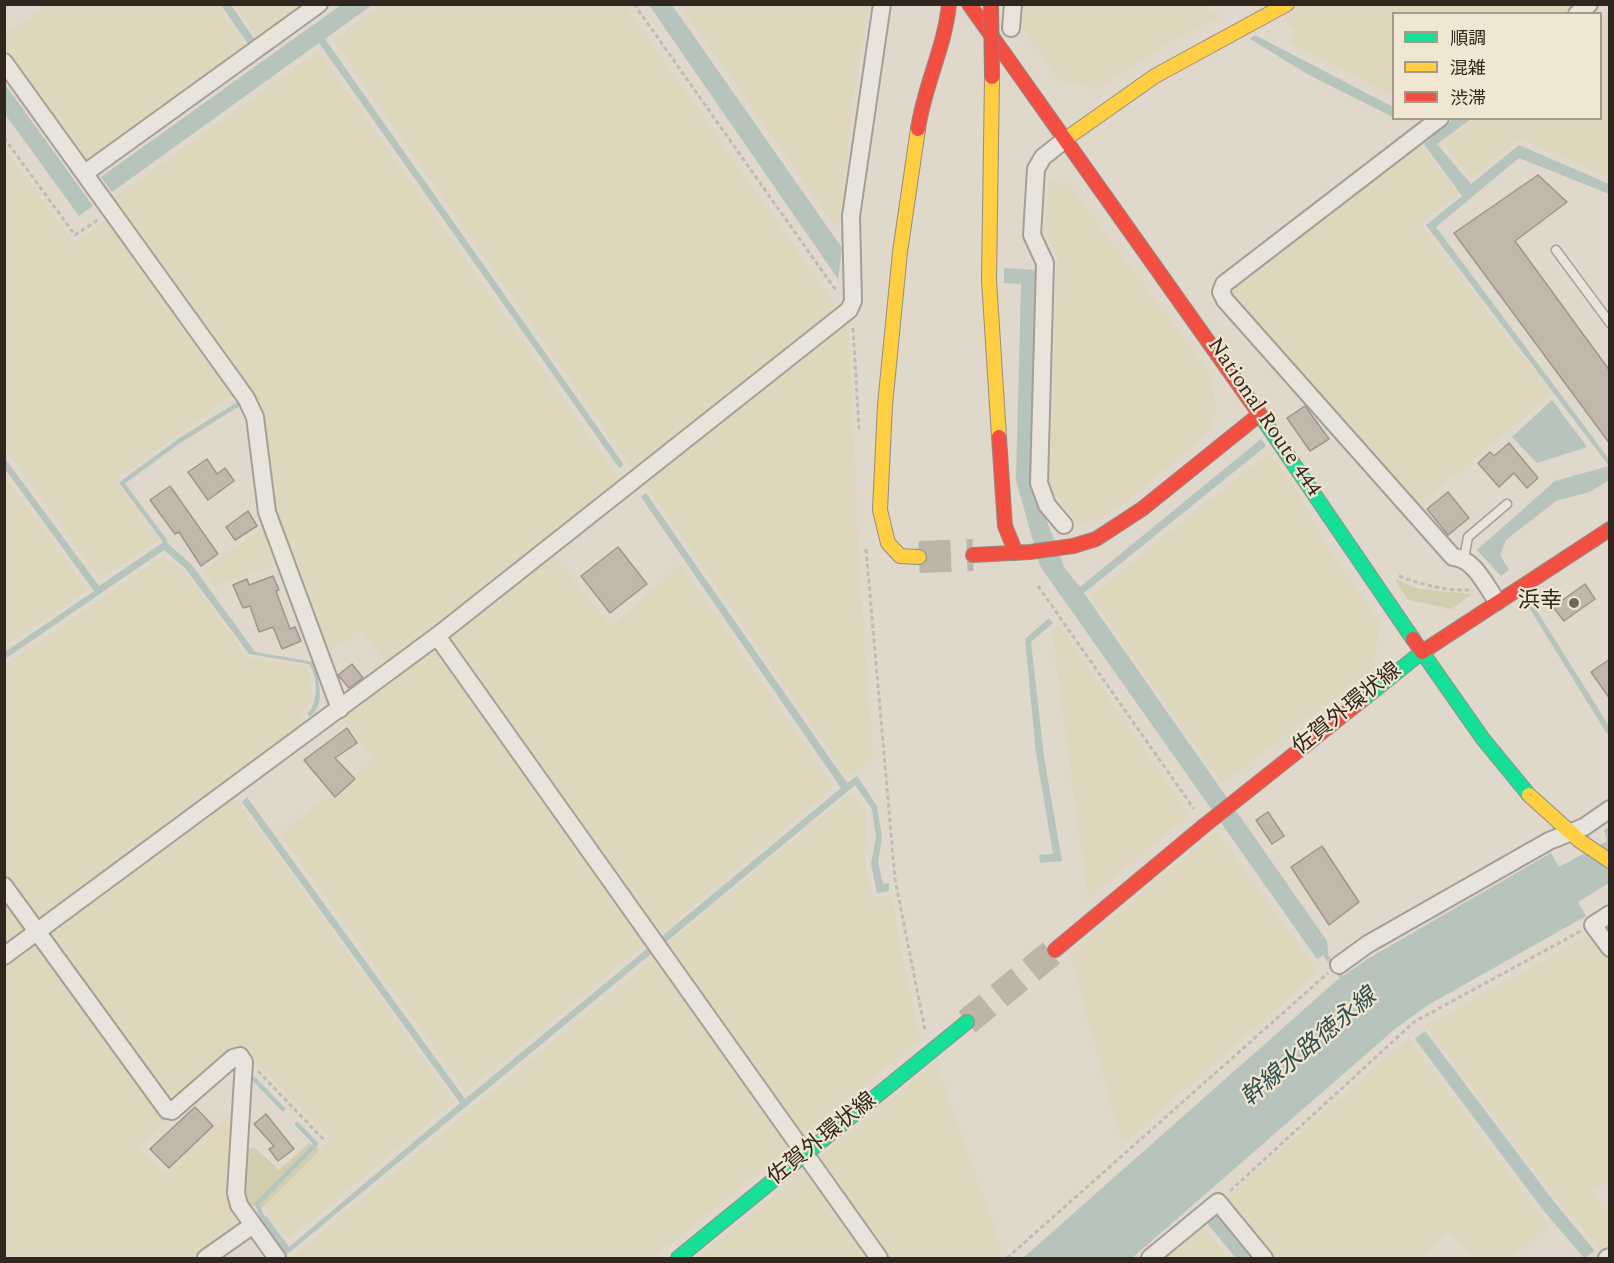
<!DOCTYPE html>
<html>
<head>
<meta charset="utf-8">
<style>
  body { margin:0 }
  #map { position:relative; width:1614px; height:1263px; overflow:hidden; background:#e0d8cb; font-family:Spectral,"Noto Sans JP",serif }
  canvas { display:block }
  .frame { position:absolute; inset:0; border:6px solid #32271e; pointer-events:none }
  .legend { position:absolute; left:1392px; top:12px; width:210px; height:108px; box-sizing:border-box; background:#f1e6d1; border:2px solid #a59a89; margin:0; padding:8px 10px; list-style:none; font-size:18px; color:#32271e }
  .legend li { display:flex; align-items:center; gap:12px; height:30px }
  .legend b { width:30px; border:2px solid #a59a89 }
</style>
</head>
<body>
<div id="map">
<canvas width="1614" height="1263"></canvas>
<div class="frame"></div>
<ul class="legend">
<li><b style="height:8px;background:#16e098"></b>順調</li>
<li><b style="height:8px;background:#ffcf43"></b>混雑</li>
<li><b style="height:8px;background:#f24e42"></b>渋滞</li>
</ul>
</div>
<script>
const c = document.querySelector('canvas').getContext('2d');
c.lineJoin = 'round';
function fill(path, color) { c.fillStyle = color; c.fill(path, 'evenodd'); }
function trace(path, color, width, dash) { c.strokeStyle = color; c.lineWidth = width; c.lineCap = dash ? 'butt' : 'round'; c.setLineDash(dash || []); c.stroke(path); }
function write(font, color, halo, rows, align = 'center') {
  c.font = font + ' Spectral,"Noto Sans JP",serif'; c.lineWidth = 4.5; c.setLineDash([]); c.textBaseline = 'middle'; c.strokeStyle = halo; c.fillStyle = color; for (const [text, x, y, turn = 0] of rows) {
    c.save(); c.translate(x, y); c.rotate((+turn || 0) * Math.PI / 180); c.textAlign = isNaN(turn) ? turn : align; if (halo) c.strokeText(text, 0, 0); c.fillText(text, 0, 0); c.restore();
  }
}
const farmland = new Path2D(`
  M218,4L247,48L90,161H86L5,46L4,36L45,7L44,5Z
  M383,4L625,5L837,308L633,470L333,40Z
  M1021,4L1201,5L1221,17L1165,45L1098,89L1061,82L1018,23Z
  M1307,4H1572L1574,7L1566,14H1394L1393,96L1290,43L1295,32L1284,19Z
  M235,5H308L259,40Z
  M680,5H870L853,95L842,219L835,226Z
  M1609,19V177L1520,139L1470,178L1444,142L1475,119L1600,118L1601,25Z
  M319,51L620,480L388,664L360,630L329,652L293,566L272,497L261,411L111,200Z
  M1418,141L1458,194L1420,224L1552,394L1416,507L1234,300L1230,286Z
  M4,148L74,243L109,218L234,394L116,480L159,540L100,579L5,448Z
  M1050,180L1069,185L1209,372L1214,396L1215,413L1210,429L1201,439L1121,506L1098,520L1078,524L1049,486L1058,255L1044,230Z
  M840,324L849,329L859,571L873,757L848,777L644,482Z
  M1269,453L1297,491L1327,546L1380,622L1373,668L1222,784L1090,596Z
  M5,476L88,590L5,646H4Z
  M263,527L277,564L215,586L202,571Z
  M552,554L611,626L681,565L834,787L657,936L446,638Z
  M163,556L182,569L248,657L309,667L312,700L300,712L305,723L39,923L5,875L4,666Z
  M1058,624L1189,815L1088,899L1052,630Z
  M437,645L645,944L466,1092L280,834L374,760L343,718Z
  M851,793L866,811L865,866L873,898L892,896L904,968L921,1039L800,1137L666,945Z
  M236,797L454,1102L288,1239L263,1207L331,1139L239,1045L170,1104L50,935Z
  M1216,831L1318,972L1122,1144L1070,952Z
  M4,897L28,929L4,946Z
  M1592,933L1609,959L1610,1178L1590,1192L1609,1214V1249L1604,1254L1558,1201L1426,1026Z
  M40,942L167,1122L137,1148L166,1173L234,1110L228,1201L244,1225L192,1258H5L4,966Z
  M657,955L791,1146L653,1258H291Z
  M1409,1038L1549,1226L1510,1258H1474L1449,1231L1421,1258H1274L1225,1198Z
  M936,1063L1002,1250L993,1258H889L818,1159Z
  M807,1169L870,1258H698Z
  M1199,1223L1228,1258H1157Z`);
const green = new Path2D(`
  M1395,579L1419,589L1472,594L1452,609L1408,600Z
  M309,1143L320,1150L263,1207L246,1205L245,1149L255,1148L279,1170Z`);
const water = new Path2D(`
  M221,5H231L255,40L249,45Z
  M341,5H372L325,39L624,465L619,468L319,43L112,192L101,177Z
  M649,5H672L842,248L838,279Z
  M1255,35L1393,107V117L1309,75L1250,39Z
  M4,83L93,206L79,216L5,114Z
  M1453,119H1471L1437,144L1471,184L1519,145L1609,184V194L1519,158L1436,227L1609,459V480L1590,492L1556,501L1506,540L1500,555L1509,570L1501,576L1477,550L1555,481L1609,466L1426,225L1462,196L1424,144Z
  M1004,268L1035,270L1032,481L1064,567L1080,587L1261,439L1266,446L1084,593L1327,941L1328,953L1317,959L1040,566L1016,480L1021,284L1004,283Z
  M1552,400L1587,447L1537,463L1512,437Z
  M4,457L99,586L165,541L192,565L255,652L314,662C318,681 327,703 310,717L307,714C319,703 318,678 309,664L249,654L185,568L164,550L5,659V652L94,591L5,469Z
  M646,493L847,783L857,776L877,806L882,837L878,862L883,884L889,883V891L877,893L871,864L876,837L872,809L855,785L665,943L661,937L841,788L641,497Z
  M1532,603L1609,726V737L1528,606Z
  M1049,618L1053,623L1031,642L1044,757L1062,861L1040,863L1039,855L1053,854L1036,753L1025,639Z
  M247,797L465,1099L648,948L652,953L285,1256L260,1221L266,1216L289,1247L460,1103L242,802Z
  M1609,827V883L1578,902L1586,916L1428,1005L1395,1029L1132,1258H1023L1336,981L1369,958L1551,853L1559,867L1607,841L1604,830Z
  M1425,1031L1555,1203L1595,1251L1584,1258L1543,1210L1415,1039Z
  M1217,1214L1254,1258H1236L1206,1222L1210,1216Z`);
const stream = new Path2D(`
  M165,541L122,483L179,441L240,403
  M1322,950L1345,982
  M254,1079L283,1109
  M263,1219L257,1204L316,1144L297,1124`);
const building = new Path2D(`
  M1538,175L1567,202L1515,241L1610,371V444L1454,233Z
  M1305,406L1329,439L1310,451L1287,418Z
  M1509,443L1538,478L1527,488L1514,473L1499,487L1478,463L1490,452L1494,456Z
  M207,459L217,474L225,468L234,481L208,500L188,472Z
  M170,486L218,554L201,566L179,532L175,534L150,500Z
  M1448,492L1469,518L1448,535L1427,509Z
  M248,511L257,526L235,540L226,527Z
  M618,547L647,584L610,613L581,576Z
  M273,576L279,590L276,591L290,629L295,627L301,641L282,649L273,627L259,632L250,606L243,608L233,585L247,579L249,585Z
  M1585,584L1595,599L1564,621L1553,607Z
  M1610,659V699L1591,672Z
  M352,664L363,678L349,688L338,675Z
  M347,728L357,743L335,758L355,779L335,797L304,760Z
  M1268,812L1284,836L1272,844L1256,820Z
  M1322,846L1359,902L1329,925L1291,867Z
  M195,1107L213,1126L169,1168L150,1149Z
  M266,1114L294,1149L278,1161L269,1149L274,1146L254,1124Z`);
const primaryTunnel = new Path2D(`
  M967,1022L1055,950`);
const highwayTunnel = new Path2D(`
  M919,557L973,555`);
const path = new Path2D(`
  M634,4L837,292
  M4,138L75,235L98,220
  M853,328L859,429
  M866,549L895,879L925,1030
  M1399,576C1423,585 1446,591 1471,590
  M1038,586L1194,809
  M258,1071L324,1140
  M1230,1191L1414,1022L1581,931
  M1007,1258L1328,973`);
const lane = new Path2D(`
  M1556,250L1610,323
  M1464,558L1468,537L1507,504`);
const street = new Path2D(`
  M1577,14L1589,4
  M1011,28L1013,4
  M4,62L246,398L255,417L267,512L340,709
  M1440,118L1224,284L1221,292L1225,300L1453,557C1475,559 1485,585 1497,601
  M85,173L319,4
  M1064,525L1047,505L1039,483L1045,263L1032,235L1036,169L1043,157L1067,138
  M437,636L879,1258
  M4,886L167,1110L172,1111L233,1058L240,1056L244,1062L236,1193L239,1205L277,1258
  M1610,914L1593,925L1610,948
  M4,956L437,636L849,310L853,301L851,216L882,4
  M1339,965L1368,944L1549,841L1584,827L1610,809
  M206,1258L253,1225
  M1150,1258L1218,1202L1264,1258
  M1607,1258L1610,1257`);
const fast = new Path2D(`
  M1256,409L1413,639
  M1361,701L1422,652L1483,739L1529,795
  M678,1258L967,1022`);
const slow = new Path2D(`
  M992,77L989,280L999,437
  M918,129L900,252L885,405L880,510L888,543L900,556L919,557
  M1067,138L1155,76L1287,4
  M1529,795L1580,841L1610,861`);
const jam = new Path2D(`
  M969,4L1256,409
  M918,129C924,86 945,47 949,4
  M999,437L1005,526L1016,553
  M973,555L1030,552L1073,546L1096,539L1142,509L1260,414
  M1413,639L1422,652L1610,529
  M1055,950L1205,825L1361,701`);
const jamBridge = new Path2D(`
  M991,4L992,77`);
const markers = [
  [1574,603,6,"#6f655b"]
];
const streetNames = [
  ["National Route 444",1263,418,56],
  ["佐賀外環状線",1348,710,-39],
  ["佐賀外環状線",823,1140,-39]
];
const poiNames = [
  ["浜幸",1562,603]
];
const waterNames = [
  ["幹線水路徳永線",1310,1049,-40]
];
fill(farmland, '#ded6bd');
fill(green, '#d0ceaf');
fill(water, '#b6c4bb');
trace(stream, '#b6c4bb', 4.5);
fill(building, '#c3b7ac');
trace(building, '#9f958b', 1.5);
trace(primaryTunnel, '#bdb5a8', 27, [27, 14]);
trace(highwayTunnel, '#bdb5a8', 32, [32, 16]);
trace(lane, '#a59e95', 11);
trace(street, '#a59e95', 20);
trace(fast, '#958d84', 16);
trace(slow, '#958d84', 16);
trace(jam, '#958d84', 16);
trace(path, '#c1bbb4', 3, [4.5, 3]);
trace(lane, '#e8e4dc', 8);
trace(street, '#e8e4dc', 16);
trace(fast, '#16e098', 14);
trace(slow, '#ffcf43', 14);
trace(jam, '#f24e42', 14);
trace(jamBridge, '#8b837b', 16, []);
trace(jamBridge, '#f24e42', 14);
for (const [x, y, r, color] of markers) { const dot = new Path2D(); dot.arc(x, y, r, 0, 2 * Math.PI); c.fillStyle = color; c.fill(dot); trace(dot, '#f1e6d1', 2); }
write('22px', '#32271e', '#f1e6d1', streetNames);
write('22px', '#32271e', '#f1e6d1', poiNames, 'right');
write('italic 24px', '#2f504c', '#f1e6d1', waterNames);
</script>
</body>
</html>
